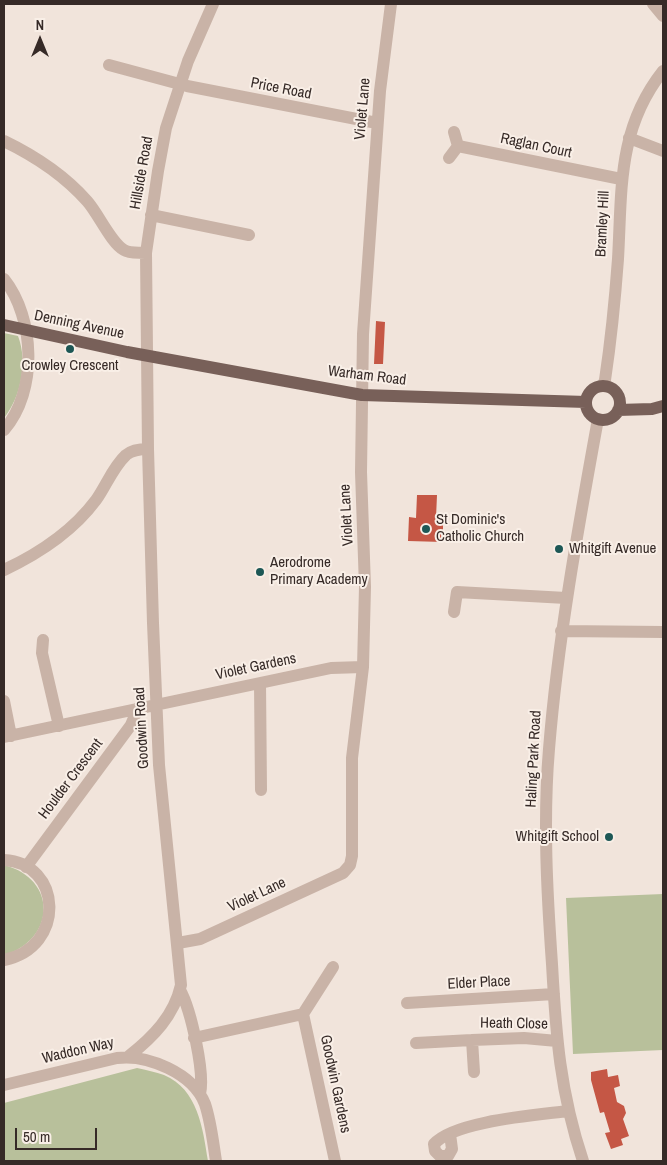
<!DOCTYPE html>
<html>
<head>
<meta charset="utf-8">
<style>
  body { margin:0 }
  #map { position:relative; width:667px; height:1165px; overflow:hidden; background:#f1e4db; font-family:"Archivo Narrow",sans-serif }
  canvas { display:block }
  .frame { position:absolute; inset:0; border:5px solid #362a27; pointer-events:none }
  .north { position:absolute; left:15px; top:15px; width:50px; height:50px; -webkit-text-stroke:4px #f9efe7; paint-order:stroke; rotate:0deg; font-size:14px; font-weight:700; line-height:20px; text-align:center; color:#362a27 }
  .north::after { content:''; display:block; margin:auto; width:18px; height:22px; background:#362a27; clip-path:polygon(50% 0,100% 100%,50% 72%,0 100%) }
  .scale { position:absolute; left:15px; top:1128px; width:82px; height:22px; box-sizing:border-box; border:2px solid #362a27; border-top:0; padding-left:6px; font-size:15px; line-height:18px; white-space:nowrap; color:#362a27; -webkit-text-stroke:4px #f9efe7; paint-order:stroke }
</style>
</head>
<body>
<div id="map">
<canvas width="667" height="1165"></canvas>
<div class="frame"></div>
<div class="north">N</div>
<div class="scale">50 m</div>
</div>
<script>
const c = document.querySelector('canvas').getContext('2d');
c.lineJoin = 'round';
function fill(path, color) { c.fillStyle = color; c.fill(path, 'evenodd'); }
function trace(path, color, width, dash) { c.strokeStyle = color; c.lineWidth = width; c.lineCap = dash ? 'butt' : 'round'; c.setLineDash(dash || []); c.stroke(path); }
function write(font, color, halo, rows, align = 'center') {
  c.font = font + ' "Archivo Narrow",sans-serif'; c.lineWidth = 4; c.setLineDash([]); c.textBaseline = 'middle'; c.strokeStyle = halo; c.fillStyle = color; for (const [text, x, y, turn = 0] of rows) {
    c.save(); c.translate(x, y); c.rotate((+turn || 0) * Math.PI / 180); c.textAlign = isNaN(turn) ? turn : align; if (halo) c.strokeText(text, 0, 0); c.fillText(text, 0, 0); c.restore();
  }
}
const green = new Path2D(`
  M4,333L18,336C28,362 21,397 4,418Z
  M4,865C58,879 56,940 4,955Z
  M663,894V1050L573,1054L566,898Z
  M137,1068C146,1070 156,1072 164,1075C198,1089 203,1129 208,1161H4V1103Z`);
const building = new Path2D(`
  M376,321L385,322L383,364H374Z
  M417,495H437L436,518H443V542L408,541L409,517L416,518Z
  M607,1069L608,1077L618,1075L620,1086L614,1088L617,1102L624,1106L626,1113L623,1119L629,1136L621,1139L623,1145L611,1149L605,1133L610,1132L604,1112L600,1113L591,1080V1072Z`);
const minor = new Path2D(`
  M653,4L663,16
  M109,65L187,86L377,123
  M454,132L458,146L621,179
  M629,138L663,151
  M4,141C35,156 64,175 87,201C98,213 111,243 124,250C130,254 140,252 146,253
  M449,158L458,146
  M151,215L249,235
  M4,279C35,318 38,391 4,430
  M603,386L605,380C611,340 615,300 618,259C622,190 617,129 663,71
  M4,570C38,554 73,531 96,500C106,486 113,467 126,455C132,450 140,449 148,449
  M454,612L457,592L566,598
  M561,631L663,632
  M43,640L42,653L59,726
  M260,683L261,790
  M4,701L11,736
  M4,737L331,668L363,667
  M4,860C62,863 67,947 4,960
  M26,867L131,725L138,708
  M178,943L200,939L343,873L350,865L352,856V758L363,667L365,587L361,472L363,334L380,91L391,4
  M180,990C191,1010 205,1073 200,1094
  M407,1003L554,994
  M303,1014L333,967
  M194,1038L303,1014L335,1161
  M416,1043L472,1040
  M129,1056C153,1037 174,1016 181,985L159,765L153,623L148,449L146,253L158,171L166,128L188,61L213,4
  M474,1072L472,1040L524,1038L557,1041
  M4,1085L117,1058C147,1054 193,1073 205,1104C211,1122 213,1142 216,1161
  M450,1134L452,1149L448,1156H440L435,1151L434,1144C454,1121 537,1115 568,1111
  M583,1161C560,1092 556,1036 552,964C547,893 543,820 549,749C558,638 578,529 598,419`);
const major = new Path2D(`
  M4,325L127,352L362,395L586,402
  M586 403a17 17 0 1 1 34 0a17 17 0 1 1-34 0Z
  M618,410L652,409L663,406`);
const markers = [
  [70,349,5,"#1d5755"],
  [426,529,5,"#1d5755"],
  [559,549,5,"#1d5755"],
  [260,572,5,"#1d5755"],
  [609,837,5,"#1d5755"]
];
const streetNames = [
  ["Price Road",281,89,11],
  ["Violet Lane",363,109,-85],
  ["Raglan Court",536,146,12],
  ["Hillside Road",142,173,-80],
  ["Bramley Hill",603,224,-87],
  ["Denning Avenue",79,325,12],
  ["Warham Road",367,376,7],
  ["Violet Lane",347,515,-93],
  ["Violet Gardens",256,667,-12],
  ["Goodwin Road",142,728,-93],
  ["Haling Park Road",534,759,-87],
  ["Houlder Crescent",71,779,-53],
  ["Violet Lane",257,895,-25],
  ["Elder Place",479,983,-3],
  ["Heath Close",514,1024,1],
  ["Waddon Way",78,1051,-13],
  ["Goodwin Gardens",335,1084,78]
];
const poiNames = [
  ["Crowley Crescent",70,366,"center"],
  ["St Dominic's",436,520],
  ["Catholic Church",436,537],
  ["Whitgift Avenue",569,549],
  ["Aerodrome",270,563],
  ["Primary Academy",270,580],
  ["Whitgift School",599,837,"right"]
];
fill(green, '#b8c09b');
fill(building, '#c55745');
trace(minor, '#c9b3a7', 12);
trace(major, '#786059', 12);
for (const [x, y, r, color] of markers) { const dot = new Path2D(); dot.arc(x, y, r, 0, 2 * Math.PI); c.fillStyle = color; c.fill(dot); trace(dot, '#f9efe7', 2); }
write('15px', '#362a27', '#f9efe7', streetNames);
write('15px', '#362a27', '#f9efe7', poiNames, 'left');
</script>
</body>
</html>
